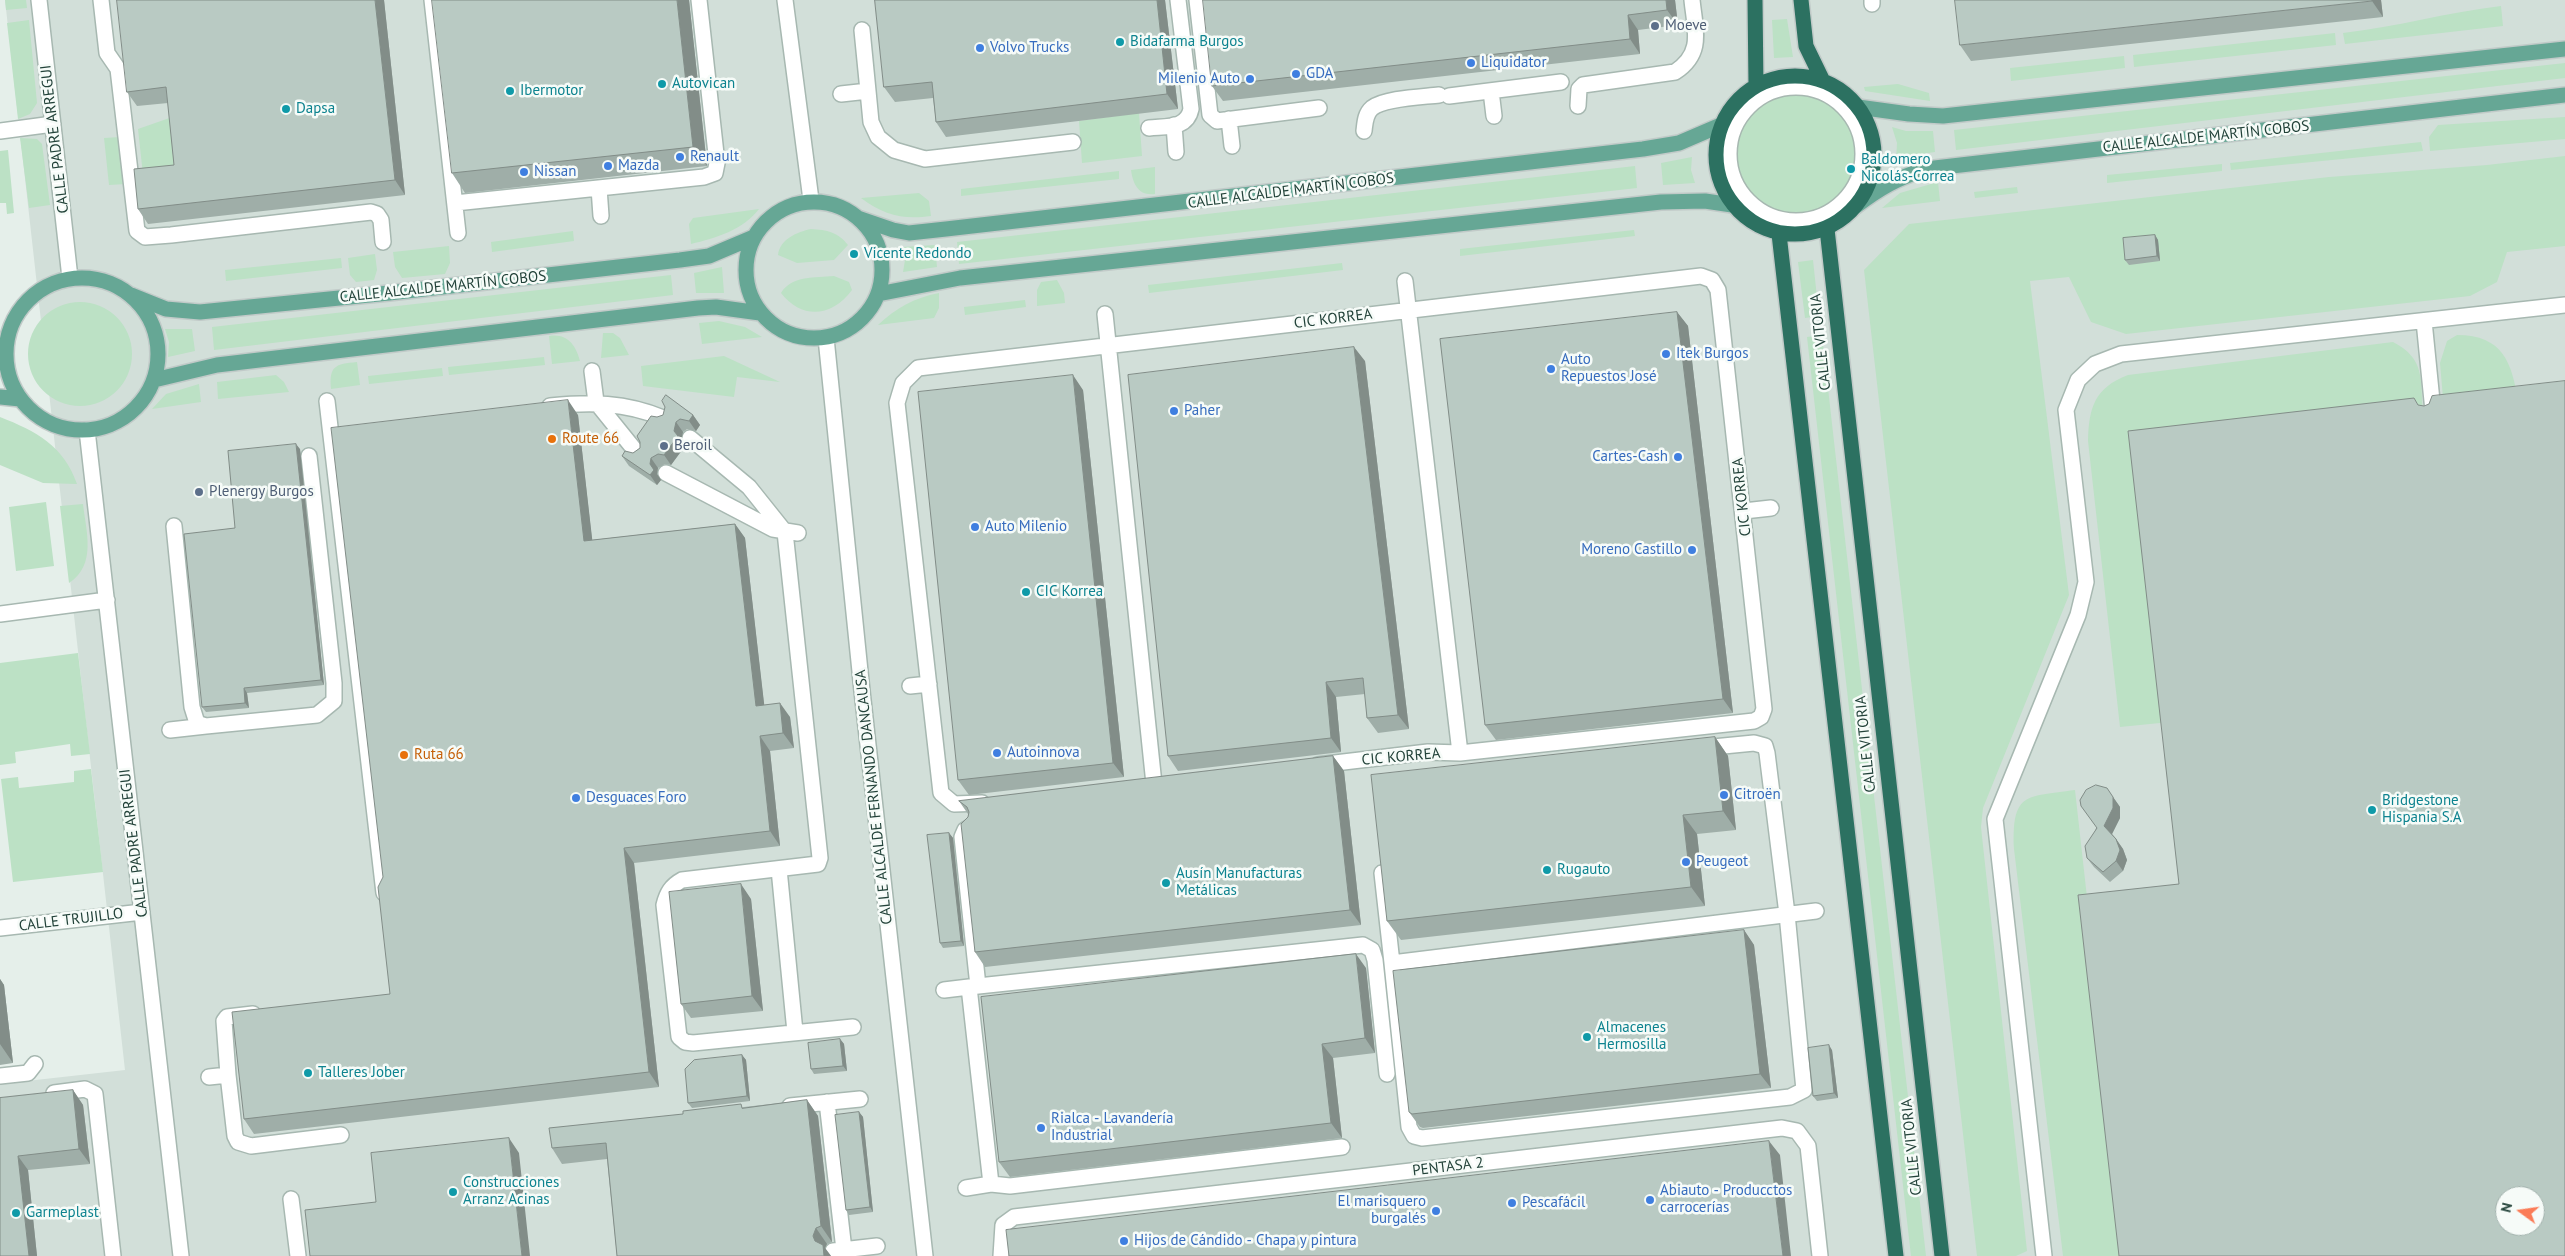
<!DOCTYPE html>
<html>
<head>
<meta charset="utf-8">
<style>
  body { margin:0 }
  #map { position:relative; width:2565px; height:1256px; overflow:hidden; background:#e5efea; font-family:"PT Sans",sans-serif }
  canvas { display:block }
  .north { position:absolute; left:2495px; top:1186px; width:50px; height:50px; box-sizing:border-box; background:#f6fbf8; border:1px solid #a1b1ac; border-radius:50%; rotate:284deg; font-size:14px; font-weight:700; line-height:20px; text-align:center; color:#224239 }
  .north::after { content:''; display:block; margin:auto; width:18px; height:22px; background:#fb7c57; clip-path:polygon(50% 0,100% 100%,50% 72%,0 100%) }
</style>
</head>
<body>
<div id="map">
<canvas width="2565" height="1256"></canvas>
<div class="north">N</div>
</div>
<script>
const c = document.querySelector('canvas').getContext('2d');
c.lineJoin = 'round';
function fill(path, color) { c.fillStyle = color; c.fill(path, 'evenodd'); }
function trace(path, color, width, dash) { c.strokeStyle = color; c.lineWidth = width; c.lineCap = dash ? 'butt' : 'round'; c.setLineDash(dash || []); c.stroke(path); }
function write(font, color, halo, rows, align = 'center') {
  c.font = font + ' "PT Sans",sans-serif'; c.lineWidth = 5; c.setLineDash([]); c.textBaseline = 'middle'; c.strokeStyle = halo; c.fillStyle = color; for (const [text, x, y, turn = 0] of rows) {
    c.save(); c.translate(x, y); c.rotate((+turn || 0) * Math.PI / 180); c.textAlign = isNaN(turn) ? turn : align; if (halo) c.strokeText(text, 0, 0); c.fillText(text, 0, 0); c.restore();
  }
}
const built = new Path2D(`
  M5,0H2565V1256H0V1084L125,1070ZM2505,1196H2535V1226H2505Z`);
const green = new Path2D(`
  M5,0H26L27,8L6,10Z
  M2501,6L2503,26L2345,44L2343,33C2397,27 2448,12 2501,6Z
  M1787,19L1793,57L1774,58L1772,20Z
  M29,20L37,103L30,114L18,119L7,23Z
  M2335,33L2336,45L2134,67L2133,55Z
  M2124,56L2125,68L2011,81L2010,68Z
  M2565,63V78L1956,150L1954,130Z
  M1898,84L1929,93L1930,101L1865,91L1864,87Z
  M1734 154a61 61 0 1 1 122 0a61 61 0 1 1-122 0Z
  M1139,113L1142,156L1082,163L1079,121Z
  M178,115L185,179L144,184L138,129Z
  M2565,117V139L2430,151L2429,137L2438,125Z
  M1892,127L1906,131H1933L1935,152L1907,156L1896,161L1897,143Z
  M120,137L126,184L109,185L104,138Z
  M20,138L37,139L42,144L50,205L29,208Z
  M2421,142L2423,151L2231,170L2230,163Z
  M8,150L14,213L7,214L6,203H0V151Z
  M2565,156V246L2507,252L2497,282L2470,296L2126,334L2091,322L2069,277L2030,281L2069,595L1983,808L1981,827L2027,1251L2016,1256H1977L1864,270L1909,224L2329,177L2487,165Z
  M1692,157L1691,170L1695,183L1663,185L1661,163Z
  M2222,164V171L2107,183V175Z
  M1635,166L1637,188L959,264L957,242Z
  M1155,167V194C1139,196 1133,185 1131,170Z
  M1119,171V179L961,196V189Z
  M1938,182L1940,201L1882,208L1900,193Z
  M2017,187L2018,193L1975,198L1974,192Z
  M919,193L929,201L931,216C903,220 884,215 861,198Z
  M759,209C743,230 716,238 691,244L689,224L693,218Z
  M811,229C827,230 838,232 848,245L834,260L797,263L778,255C780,239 797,232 811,229Z
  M1634,230L1635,236L1460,256V249Z
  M573,231L574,241L492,252L491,242Z
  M935,245L937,267L903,272L905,260L903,247Z
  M449,246L450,263L445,274L402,278L395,267L393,252Z
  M375,254L377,270L374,280L356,282L350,275L348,258Z
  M341,258L342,268L226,281L225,270Z
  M1813,260L1819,316L1805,318L1798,262Z
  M1342,263L1343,270L1149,293L1148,285Z
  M722,267L724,293H696L694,273Z
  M671,275L673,295L214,350L212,327Z
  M834,276L849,282L852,290C832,317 802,320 781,293C792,275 815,278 834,276Z
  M1057,280L1064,293L1065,303L1037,306V290L1041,282Z
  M939,293V308L934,318L878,325C896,308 914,298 939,293Z
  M1025,300L1026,307L965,315L964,307Z
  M28 354a52 52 0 1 1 104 0a52 52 0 1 1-104 0Z
  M719,321L745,327L762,337L702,344L699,323Z
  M165,329H192L195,351L168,357L169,342Z
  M603,333H613L620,338L629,355L601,358Z
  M1822,335L1926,1256H1911L1807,337Z
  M2457,335C2503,335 2512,363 2518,401L2444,410L2440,363L2447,341Z
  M549,336C567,333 576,345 580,361L552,364Z
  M2393,342C2426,359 2420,380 2423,413L2170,722L2120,727L2088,441C2089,408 2094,388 2128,375Z
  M724,356L780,382L737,377L734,397L643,386L641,366Z
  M544,357L545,365L449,375L448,367Z
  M357,362L360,385L331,389C329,366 335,364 357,362Z
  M442,368L443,376L369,384L368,376Z
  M276,375L284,382L289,392L218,399L217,382Z
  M199,384L201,402L152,409L166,394Z
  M0,417C36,431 64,446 77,484L43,483L0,465Z
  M46,502L54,566L16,571L9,507Z
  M83,504C86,531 97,565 69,583L60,506Z
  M78,653L90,754L71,756L70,744L15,752L16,763L0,765V663Z
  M91,769L103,872L13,882L1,779L18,777L19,788L74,782V771Z
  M2075,790L2127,1256H2063L2014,849C2012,792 2025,797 2075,790Z`);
const minor = new Path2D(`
  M39,0L70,278
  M101,0L107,53L118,69L137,231L145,237L171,235L371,212L377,214L381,220L383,242
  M432,0L458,233
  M785,0L811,200
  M1197,0L1210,115L1217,121L1319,108
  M1872,0V4
  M862,30L868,91
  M1729 154a67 67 0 1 1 134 0a67 67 0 1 1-134 0Z
  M1491,91L1494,116
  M841,94L868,91L871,122L878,137L894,150L925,159L1073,142
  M1449,96L1561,82
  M1578,106L1579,89L1583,85L1675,72C1704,53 1695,30 1692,0
  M1229,119L1232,146
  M1174,125L1176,152
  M1149,128C1167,126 1187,129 1191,109L1178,0
  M0,131L53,124
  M1364,131C1365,123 1365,114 1372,108C1385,98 1422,97 1439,95
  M599,188L601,216
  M455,203L704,177L715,173L717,163L699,0
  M1105,314L1154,784
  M2424,321L2433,411
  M826,338L862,691L925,1256
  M592,371L596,402L638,454
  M327,401L384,893
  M550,406C590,402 625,402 663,418
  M87,430L181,1256
  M690,438L749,487L785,532L820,858L818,864L682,880C671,886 667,893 664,905L679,1037L685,1042L693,1043L853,1027
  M666,473L773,529L798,533
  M1744,511L1771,508
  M174,526L192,707L197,723L206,726L317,715L334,701V683L309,456
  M0,614L107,600
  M910,686L929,684
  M170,730L206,726
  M1318,765L1428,752L1460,753L1405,281
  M982,803L954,804L941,793L897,403L903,383L918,368L1701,276L1712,280L1718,290L1764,709L1761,717L1754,721L1460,753
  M970,827L965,830L962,837L978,986
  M779,869L795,1032
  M1382,873L1392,963L1816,911
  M0,928L142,912
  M1392,963L1409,1127L1414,1136L1422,1138L1790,1097L1804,1090L1787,914L1767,753L1765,746L1754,743L1703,748
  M944,990L969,987
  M228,1075L235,1136L238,1142L251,1146L341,1135
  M0,1076L28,1073L35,1064
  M209,1077L228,1075L224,1021L227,1017L253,1014
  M54,1093L85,1089L95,1094L113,1256
  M827,1102L844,1250
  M790,1106L860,1099
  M991,1184L1010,1186L1342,1147
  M966,1188L991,1184L969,987L1363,945L1372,950L1375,960L1387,1074
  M291,1199L298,1256
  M833,1251L877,1246
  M1001,1256L1003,1225L1014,1217L1782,1128L1797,1131L1808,1146L1820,1256
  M2044,1256L1995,819L2078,615L2086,582L2066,410L2078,380L2095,364L2121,354L2565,305`);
const major = new Path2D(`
  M1858,107L1909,114L1943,116L2565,49
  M746 270a68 68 0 1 1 136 0a68 68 0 1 1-136 0Z
  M1856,206C1880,188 1897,178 1926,169L2565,95
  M858,218L893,230L909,233L946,229L1643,149L1679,143L1721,125
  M6 354a76 76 0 1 1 152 0a76 76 0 1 1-152 0Z
  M878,294L960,278L1661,202L1705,201L1732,205
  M131,295L166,309L200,312L389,293L680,260L709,256L754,237
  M154,380L217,365L698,308L716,307L760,313
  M0,397L20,399`);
const highway = new Path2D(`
  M1755,0L1756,86
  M1801,0L1806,46L1823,81
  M1716 155a79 79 0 1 1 158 0a79 79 0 1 1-158 0Z
  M1827,229L1942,1256
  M1779,234L1896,1256`);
const wall = new Path2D(`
  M384,0L405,195L148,224L138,209L174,165L168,103L137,106L127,92Z
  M689,0L707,166L465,193L452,173Z
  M875,0H1165L1178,109L946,137L936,122L933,98L895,102L884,87Z
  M1675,0L1678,25L1638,30L1640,54L1223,101L1212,86Z
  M2381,0L2383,17L1971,61L1960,45Z
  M2155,235L2158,240L2160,261L2129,265L2125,260Z
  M1677,312L1688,326L1733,713L1496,740L1485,725Z
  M1365,361L1409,729L1378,733L1367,718L1365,694L1336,697L1341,752L1178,771L1168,756Z
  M1083,390L1124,777L969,795L958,780Z
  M578,415L592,540L735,524L745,538L764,705L790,717L794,748L770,751L780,846L634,863L659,1087L254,1134L244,1119L390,994L383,877Z
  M693,415L700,425L696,431L687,429L683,432L681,441L685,446L671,465L665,464L658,468L657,474L661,480L657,485L629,466L622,456L633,453L640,448L657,417Z
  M300,449L324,685L247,693L249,708L206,712L202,707L235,528Z
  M1715,737L1728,756L1736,830L1697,834L1705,906L1401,940L1387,921Z
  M1333,756L1344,771L1361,925L985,967L975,952L968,817V814L959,801Z
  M2113,797L2120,807V818L2112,834L2116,839L2123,849L2127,860L2123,871L2110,882L2094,867L2087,858L2096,828Z
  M949,833L953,838L964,946L943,948L940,943Z
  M751,899L763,1011L691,1018L681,1004Z
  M1744,930L1754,945L1771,1088L1423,1128L1420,1127L1409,1112Z
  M1366,968L1375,1053L1333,1058L1342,1138L1010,1177L999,1162Z
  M0,979L4,985L13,1063L0,1065Z
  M840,1039L844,1044L847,1071L814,1074L811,1069Z
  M1832,1050L1838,1098L1817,1101L1813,1096Z
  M742,1055L746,1060L750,1101L692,1108L688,1103Z
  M73,1090L83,1105L90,1164L28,1170L37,1256H0V1098Z
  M807,1100L818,1116L832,1242L827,1244L825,1248L831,1256H617L607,1159L562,1164L552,1148L744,1107Z
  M859,1112L863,1117L873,1212L849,1215L846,1210Z`);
const shadedWall = new Path2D(`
  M375,0H384L405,195L395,180Z
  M677,0H689L707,166L693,147Z
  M1157,0H1165L1178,109L1167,94Z
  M1666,0H1675L1678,25L1667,10Z
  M2372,0H2381L2383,17L2372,1Z
  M1628,15L1638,30L1640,54L1630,39Z
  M2155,235L2158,240L2160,261L2157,256Z
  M1677,312L1688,326L1733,713L1723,699Z
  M1354,347L1365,361L1409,729L1398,715Z
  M1073,375L1083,390L1124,777L1113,763Z
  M568,400L578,415L594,555L584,541Z
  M693,415L700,425L696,431L689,421Z
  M676,422L683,432L681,441L685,446L671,465L664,455L674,431Z
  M296,444L300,449L324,685L321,680Z
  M651,458L658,468L657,474L661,480L657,485L650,475V464Z
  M735,524L745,538L766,720L756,706Z
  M1326,682L1336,697L1341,752L1331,738Z
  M244,688L247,693L249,708L245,703Z
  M780,703L790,717L794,748L783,733Z
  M760,736L770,751L780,846L770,831Z
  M1715,737L1728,756L1736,830L1723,811Z
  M1333,756L1344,771L1361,925L1350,910Z
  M2113,797L2120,807V818L2111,836L2104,826Z
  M1683,815L1697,834L1705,906L1691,887Z
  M949,833L953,838L964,946L961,941Z
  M2116,839L2123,849L2127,860L2123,871L2116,861Z
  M624,848L634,863L659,1087L649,1072Z
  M741,884L751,899L763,1011L752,996Z
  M1744,930L1754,945L1771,1088L1760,1074Z
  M1356,954L1366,968L1375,1053L1365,1038Z
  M0,979L4,985L13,1063L0,1044Z
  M840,1039L844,1044L847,1071L843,1066Z
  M1322,1044L1333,1058L1342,1138L1331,1123Z
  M1829,1045L1832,1050L1838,1098L1834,1093Z
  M742,1055L746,1060L750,1101L747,1096Z
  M73,1090L83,1105L90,1164L79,1149Z
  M807,1100L818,1116L832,1242L821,1226Z
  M859,1112L863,1117L873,1212L870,1207Z
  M509,1138L519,1153L530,1256H522Z
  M1769,1141L1780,1155L1791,1256H1783Z
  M18,1156L28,1170L37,1256H29Z
  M816,1228L827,1244L825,1248L831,1256H824L815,1241L813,1236Z`);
const building = new Path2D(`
  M117,0H375L395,180L138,209L134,169L174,165L166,87L127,92Z
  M432,0H677L693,147L452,173Z
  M875,0H1157L1167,94L936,122L932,82L884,87Z
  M1203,0H1666L1667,10L1628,15L1630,39L1212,86Z
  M1955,0H2372V1L1960,45Z
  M2155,235L2157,256L2125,260L2123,238Z
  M1677,312L1723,699L1485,725L1440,339Z
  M1354,347L1398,715L1367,718L1363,678L1326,682L1331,738L1168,756L1128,375Z
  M1073,375L1113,763L958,780L918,392Z
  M2565,381V1256H2119L2078,895L2179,884L2128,431L2414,398L2418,405L2424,406L2429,404L2432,396ZM2505,1196H2535V1226H2505Z
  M666,395L693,415L689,421L680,419L676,422L674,431L678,436L664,455L658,454L651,458L650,464L654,470L650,475L622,456L625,451L633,453L640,448V442L637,436L651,416L657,417L663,415L665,407L662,401Z
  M568,400L584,541L735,524L756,706L780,703L783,733L760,736L770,831L624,848L649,1072L244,1119L232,1012L390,994L378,887L383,877L331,428Z
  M296,444L321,680L244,688L245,703L202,707L184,534L235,528L228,451Z
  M1715,737L1723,811L1683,815L1691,887L1387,921L1371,775Z
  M1333,756L1350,910L975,952L961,824L968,817L969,812L967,807L959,801Z
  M2096,785L2107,788L2113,797V808L2104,826L2116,839L2120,850L2116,861L2103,872L2087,858L2085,846L2097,828L2081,806L2080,800L2086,790Z
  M949,833L961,941L940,943L927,835Z
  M741,884L752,996L681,1004L669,892Z
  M1744,930L1760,1074L1412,1114L1409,1112L1393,971Z
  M1356,954L1365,1038L1322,1044L1331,1123L999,1162L981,997Z
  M840,1039L843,1066L811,1069L808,1043Z
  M1829,1045L1834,1093L1813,1096L1808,1048Z
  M742,1055L747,1096L688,1103L685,1069L694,1060Z
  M73,1090L79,1149L18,1156L29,1256H0V1098Z
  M807,1100L821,1226L816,1228L813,1236L815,1241L823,1245L824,1256H617L606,1143L552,1148L549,1128L683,1114V1111L741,1104L742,1108Z
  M859,1112L870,1207L846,1210L835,1115Z
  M509,1138L522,1256H310L305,1210L376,1202L371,1153Z
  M1769,1141L1783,1256H1009L1006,1230Z`);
const markers = [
  [1655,26,5,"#5c6f8a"],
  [1120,42,5,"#0f9aa8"],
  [980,48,5,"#3f7fe0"],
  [1471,63,5,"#3f7fe0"],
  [1296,74,5,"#3f7fe0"],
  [1250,79,5,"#3f7fe0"],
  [662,84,5,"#0f9aa8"],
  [510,91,5,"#0f9aa8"],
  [286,109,5,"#0f9aa8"],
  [680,157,5,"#3f7fe0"],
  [608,166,5,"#3f7fe0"],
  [1851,169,5,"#0f9aa8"],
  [524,172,5,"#3f7fe0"],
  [854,254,5,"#0f9aa8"],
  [1666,354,5,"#3f7fe0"],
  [1551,369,5,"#3f7fe0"],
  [1174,411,5,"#3f7fe0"],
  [552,439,5,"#e8710a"],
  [664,446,5,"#5c6f8a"],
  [1678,457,5,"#3f7fe0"],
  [199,492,5,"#5c6f8a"],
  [975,527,5,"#3f7fe0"],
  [1692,550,5,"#3f7fe0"],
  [1026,592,5,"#0f9aa8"],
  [997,753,5,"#3f7fe0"],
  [404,755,5,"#e8710a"],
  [1724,795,5,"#3f7fe0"],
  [576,798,5,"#3f7fe0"],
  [2372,810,5,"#0f9aa8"],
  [1686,862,5,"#3f7fe0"],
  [1547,870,5,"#0f9aa8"],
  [1166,883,5,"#0f9aa8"],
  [1587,1037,5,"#0f9aa8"],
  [308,1073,5,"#0f9aa8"],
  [1041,1128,5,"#3f7fe0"],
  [453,1192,5,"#0f9aa8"],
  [1650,1200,5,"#3f7fe0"],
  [1512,1203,5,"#3f7fe0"],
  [1436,1211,5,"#3f7fe0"],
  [16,1213,5,"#0f9aa8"],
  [1124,1241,5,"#3f7fe0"]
];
const serviceNames = [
  ["Moeve",1665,26],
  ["Beroil",674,446],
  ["Plenergy Burgos",209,492]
];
const cultureNames = [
  ["Bidafarma Burgos",1130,42],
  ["Autovican",672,84],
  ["Ibermotor",520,91],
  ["Dapsa",296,109],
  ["Baldomero",1861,160],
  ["Nicolás-Correa",1861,177],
  ["Vicente Redondo",864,254],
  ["CIC Korrea",1036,592],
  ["Bridgestone",2382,801],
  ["Hispania S.A",2382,818],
  ["Rugauto",1557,870],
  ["Ausín Manufacturas",1176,874],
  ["Metálicas",1176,891],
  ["Almacenes",1597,1028],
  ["Hermosilla",1597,1045],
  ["Talleres Jober",318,1073],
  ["Construcciones",463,1183],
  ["Arranz Acinas",463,1200],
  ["Garmeplast",26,1213]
];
const shopNames = [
  ["Volvo Trucks",990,48],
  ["Liquidator",1481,63],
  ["GDA",1306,74],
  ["Milenio Auto",1240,79,"right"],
  ["Renault",690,157],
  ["Mazda",618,166],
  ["Nissan",534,172],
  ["Itek Burgos",1676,354],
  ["Auto",1561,360],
  ["Repuestos José",1561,377],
  ["Paher",1184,411],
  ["Cartes-Cash",1668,457,"right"],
  ["Auto Milenio",985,527],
  ["Moreno Castillo",1682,550,"right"],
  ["Autoinnova",1007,753],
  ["Citroën",1734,795],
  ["Desguaces Foro",586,798],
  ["Peugeot",1696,862],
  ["Rialca - Lavandería",1051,1119],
  ["Industrial",1051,1136],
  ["Abiauto - Producctos",1660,1191],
  ["carrocerías",1660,1208],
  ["El marisquero",1426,1202,"right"],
  ["burgalés",1426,1219,"right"],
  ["Pescafácil",1522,1203],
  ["Hijos de Cándido - Chapa y pintura",1134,1241]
];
const streetNames = [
  ["CALLE ALCALDE MARTÍN COBOS",2206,137,-6],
  ["CALLE PADRE ARREGUI",55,139,-97],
  ["CALLE ALCALDE MARTÍN COBOS",1291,191,-7],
  ["CALLE ALCALDE MARTÍN COBOS",443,287,-6],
  ["CIC KORREA",1333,319,-7],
  ["CALLE VITORIA",1821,342,-96],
  ["CIC KORREA",1742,497,-96],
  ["CALLE VITORIA",1866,744,-96],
  ["CIC KORREA",1401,757,-5],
  ["CALLE ALCALDE FERNANDO DANCAUSA",874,797,-96],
  ["CALLE PADRE ARREGUI",134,843,-97],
  ["CALLE TRUJILLO",71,920,-7],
  ["CALLE VITORIA",1912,1147,-96],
  ["PENTASA 2",1448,1167,-7]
];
const foodNames = [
  ["Route 66",562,439],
  ["Ruta 66",414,755]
];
fill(built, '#d2dfd9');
fill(green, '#bce1c5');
trace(minor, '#a7b8b1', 18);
trace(major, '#c1cac8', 18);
trace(highway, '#c1cac8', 18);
trace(minor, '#fff', 15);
trace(major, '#66a795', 15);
trace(highway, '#2c7161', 15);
fill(wall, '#9faea8');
fill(shadedWall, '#828d88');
fill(building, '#b9cac3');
trace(building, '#828d88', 1);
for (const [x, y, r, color] of markers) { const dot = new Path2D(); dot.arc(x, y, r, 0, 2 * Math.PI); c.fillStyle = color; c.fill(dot); trace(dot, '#f6fbf8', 2); }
write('15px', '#4e5e75', '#f6fbf8', serviceNames, 'left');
write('15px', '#0d838f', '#f6fbf8', cultureNames, 'left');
write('15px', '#366cbe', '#f6fbf8', shopNames, 'left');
write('15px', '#224239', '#f6fbf8', streetNames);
write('15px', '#c56008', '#f6fbf8', foodNames, 'left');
</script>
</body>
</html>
